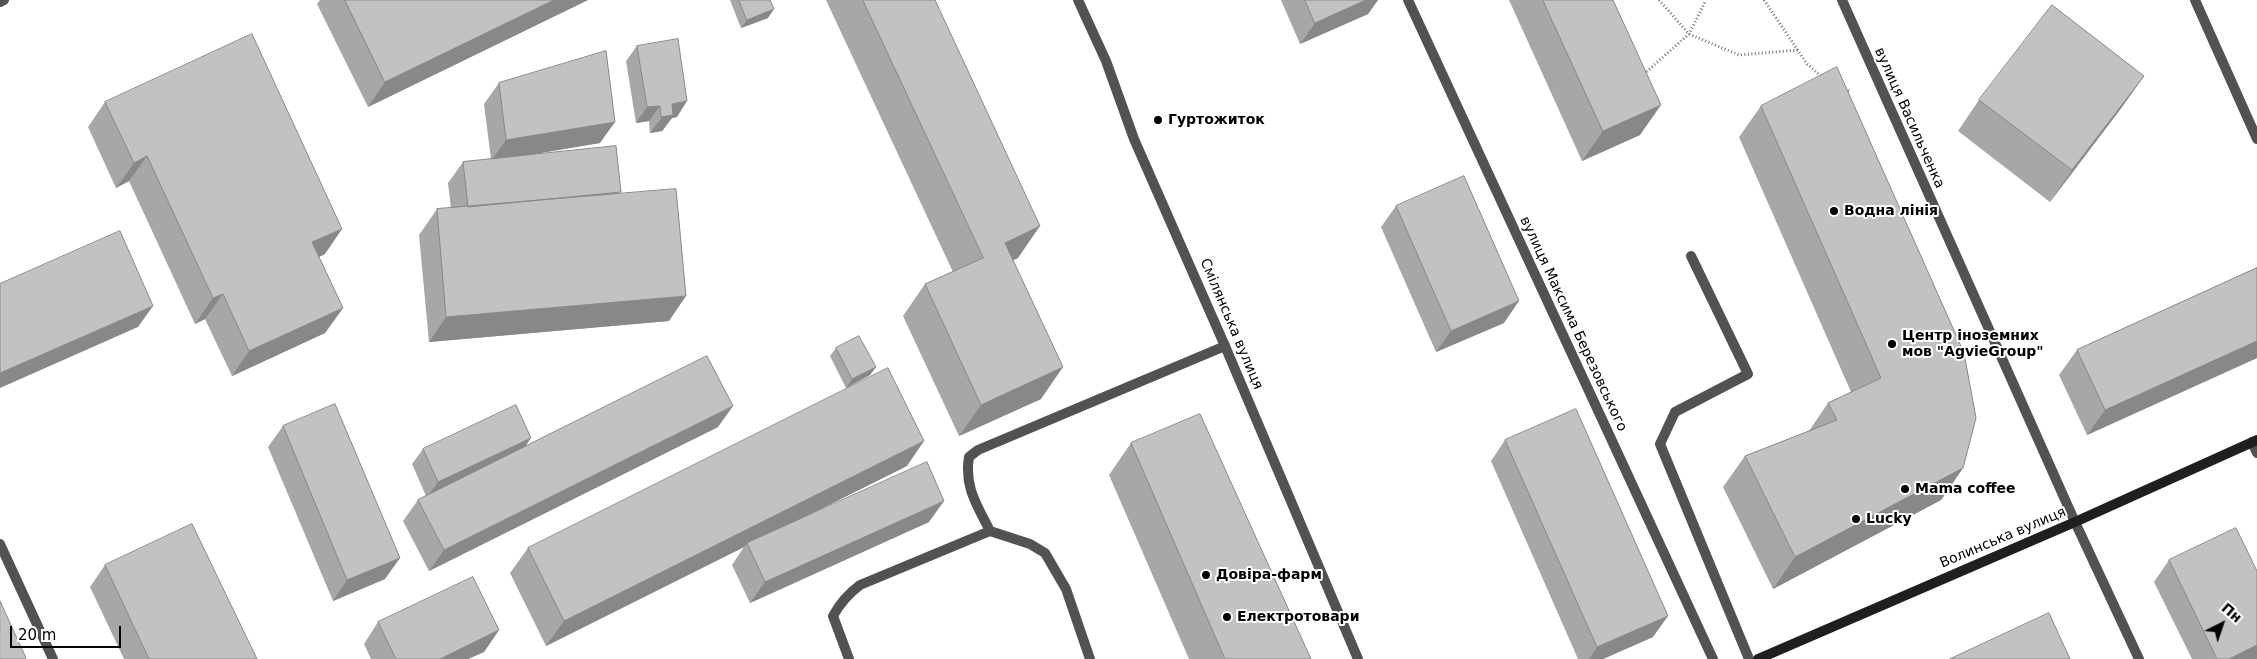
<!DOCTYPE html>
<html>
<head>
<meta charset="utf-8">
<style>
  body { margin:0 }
  #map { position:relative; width:2257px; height:659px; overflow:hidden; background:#fff; font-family:"DejaVu Sans",sans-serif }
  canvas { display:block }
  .north { position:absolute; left:2197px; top:599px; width:50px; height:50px; -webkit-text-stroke:4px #fff; paint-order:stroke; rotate:41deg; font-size:14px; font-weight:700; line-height:20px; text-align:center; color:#000 }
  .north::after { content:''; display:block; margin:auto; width:18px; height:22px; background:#000; clip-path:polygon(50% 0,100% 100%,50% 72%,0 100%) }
  .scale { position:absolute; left:10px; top:626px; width:111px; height:22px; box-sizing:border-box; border:2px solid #000; border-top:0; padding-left:6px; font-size:15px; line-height:18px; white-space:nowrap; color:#000; -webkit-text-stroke:4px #fff; paint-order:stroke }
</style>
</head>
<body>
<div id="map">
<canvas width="2257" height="659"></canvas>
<div class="north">Пн</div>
<div class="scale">20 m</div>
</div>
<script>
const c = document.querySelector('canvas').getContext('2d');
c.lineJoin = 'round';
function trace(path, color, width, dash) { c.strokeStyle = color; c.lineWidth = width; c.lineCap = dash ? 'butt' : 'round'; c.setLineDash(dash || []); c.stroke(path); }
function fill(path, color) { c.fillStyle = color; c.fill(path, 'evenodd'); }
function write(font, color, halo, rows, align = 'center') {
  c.font = font + ' "DejaVu Sans",sans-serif'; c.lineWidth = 4; c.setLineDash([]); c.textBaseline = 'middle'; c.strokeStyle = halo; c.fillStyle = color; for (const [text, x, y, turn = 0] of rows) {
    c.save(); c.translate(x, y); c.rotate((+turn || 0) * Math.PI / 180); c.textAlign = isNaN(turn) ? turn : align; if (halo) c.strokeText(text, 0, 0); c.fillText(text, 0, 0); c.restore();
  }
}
const path = new Path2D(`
  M1659,0L1689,34L1739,55L1798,50
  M1764,0L1807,64L1822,77
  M1644,74L1689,34L1706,0
  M1845,89L1851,92`);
const lane = new Path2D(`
  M2195,0L2257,139
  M0,2L4,0
  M1691,256L1748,374L1675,412L1660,444L1749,659
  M2075,522L2139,659
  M849,659L833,616C840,603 848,594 860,585L990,531
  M1090,659L1066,589L1045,553L1030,544L990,531C977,505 964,487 969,457L978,450L1225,346`);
const street = new Path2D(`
  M1078,0L1106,61L1134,139L1225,346L1358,659
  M1408,0L1713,659
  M1842,0L2075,522
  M2252,442L2257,453
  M0,544L53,659`);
const secondary = new Path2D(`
  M1758,659L2075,522L2257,440`);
const wall = new Path2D(`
  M320,0H588L368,107L317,4Z
  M730,0H770L768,18L741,28Z
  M826,0H935L1018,258L1013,260L1041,399L959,436L903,316L925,284L953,272Z
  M1281,0H1378L1368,14L1300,44Z
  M1509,0H1613L1640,135L1582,161Z
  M637,46L677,117L672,118L662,131L650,133L649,121L636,123L626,61Z
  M2144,76L2122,107L2050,202L1958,131L1979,100Z
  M499,83L600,143L524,156L620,194L669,321L429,342L419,235L437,209L451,208L448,183L463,162L491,159L484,104Z
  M105,102L325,254L319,257L343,308L325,333L232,376L205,319L195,324L129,181L116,188L88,127Z
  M1761,106L1963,468L1941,500L1773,589L1723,487L1745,456L1809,431L1828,403L1851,392L1739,137Z
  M1396,206L1504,323L1436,352L1381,227Z
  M2257,268V358L2087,435L2059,375L2077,350Z
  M836,348L876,367L870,375L846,388L830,356Z
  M283,426L385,579L333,601L268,447Z
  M718,427L429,571L403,521L418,500L426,496L412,464L423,449L525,446Z
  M1505,440L1653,637L1603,659H1578L1491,461Z
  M1131,443L1311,659H1189L1109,475Z
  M907,466L797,521L929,522L750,603L732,565L744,547L546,646L510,573L528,548Z
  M2169,560L2257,659H2192L2154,582Z
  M105,565L257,659H124L90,587Z
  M378,622L499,630L484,652L468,659H371L364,644Z`);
const shadedWall = new Path2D(`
  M554,0H588L368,107L385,82Z
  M1366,0H1378L1368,14L1300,44L1315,23Z
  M774,9L768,18L741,28L747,20Z
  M2144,76L2122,107L2050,202L2072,170Z
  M687,101L677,117L672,118L662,131L650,133L672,104Z
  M1661,105L1640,135L1582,161L1603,131Z
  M660,106L649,121L636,123L647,107Z
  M615,122L600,143L491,161L506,140Z
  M147,156L129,181L116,188L134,163Z
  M1040,226L1018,258L983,274L1005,243Z
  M342,229L325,254L294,268L312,242Z
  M223,294L205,319L195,324L213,298Z
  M686,296L669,321L429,342L446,317Z
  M1519,301L1504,323L1436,352L1451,331Z
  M153,306L138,327L0,388V373Z
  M343,308L325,333L232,376L249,351Z
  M2257,341V358L2087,435L2105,410Z
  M876,367L870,375L846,388L852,379Z
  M1063,367L1041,399L959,436L981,405Z
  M733,406L718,427L429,571L444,550Z
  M531,438L520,454L427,497L438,482Z
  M924,441L907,466L748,545L747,543L744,547L546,646L564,621Z
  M1963,468L1941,500L1773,589L1795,557Z
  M944,501L929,522L750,603L765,582Z
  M400,558L385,579L333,601L347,580Z
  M1668,616L1653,637L1603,659H1589L1597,647Z
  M499,630L484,652L468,659H440Z
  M2257,645V659H2229Z`);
const building = new Path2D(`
  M345,0H554L385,82Z
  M739,0H770L774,9L747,20Z
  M863,0H935L1040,226L1005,243L1063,367L981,405L925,284L983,258Z
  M1305,0H1366L1315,23Z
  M1543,0H1613L1661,105L1603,131Z
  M2052,5L2144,76L2072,170L1979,100Z
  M252,34L342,229L312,242L343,308L249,351L223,294L213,298L147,156L134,163L105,102Z
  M678,39L687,101L672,104L673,115L661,117L660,106L647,107L637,46Z
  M606,51L615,122L506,140L499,83Z
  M1837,67L1964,353L1976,418L1963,468L1795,557L1745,456L1837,420L1828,403L1881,378L1761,106Z
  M616,146L621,192L468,207L463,162Z
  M1464,176L1519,301L1451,331L1396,206Z
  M676,189L686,296L446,317L437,209Z
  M120,231L153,306L0,373V284Z
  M2257,268V341L2105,410L2077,350Z
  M859,336L876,367L852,379L836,348Z
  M707,356L733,406L444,550L418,500Z
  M888,368L924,441L564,621L528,548Z
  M335,404L400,558L347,580L283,426Z
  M516,405L531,438L438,482L423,449Z
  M1576,409L1668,616L1597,647L1505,440Z
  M1200,414L1311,659H1225L1131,443Z
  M927,462L944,501L765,582L747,543Z
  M192,524L257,659H149L105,565Z
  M2236,528L2257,571V645L2229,659H2217L2169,560Z
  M473,577L499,630L440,659H396L378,622Z
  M0,601L26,658L25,659H0Z
  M2049,613L2070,659H1950Z`);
const markers = [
  [1158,120,5,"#000"],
  [1834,211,5,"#000"],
  [1892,344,5,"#000"],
  [1905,489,5,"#000"],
  [1856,519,5,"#000"],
  [1206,575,5,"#000"],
  [1227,617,5,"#000"]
];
const streetNames = [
  ["вулиця Васильченка",1909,118,66],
  ["Смілянська вулиця",1231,324,67],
  ["вулиця Максима Березовського",1573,324,65],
  ["Волинська вулиця",2003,538,-23]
];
const poiNames = [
  ["Гуртожиток",1168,120],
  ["Водна лінія",1844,211],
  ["Центр іноземних",1902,336],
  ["мов \"AgvieGroup\"",1902,352],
  ["Mama coffee",1915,489],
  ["Lucky",1866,519],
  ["Довіра-фарм",1216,575],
  ["Електротовари",1237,617]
];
trace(path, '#747474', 3, [1, 2.5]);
trace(lane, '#525252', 10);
trace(street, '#525252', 10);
trace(secondary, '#1f1f1f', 10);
fill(wall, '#a7a7a7');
fill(shadedWall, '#888');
fill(building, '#c2c2c2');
trace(building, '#888', 1);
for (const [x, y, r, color] of markers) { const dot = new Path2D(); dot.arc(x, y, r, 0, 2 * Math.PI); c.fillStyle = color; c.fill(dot); trace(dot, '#fff', 2); }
write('14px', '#000', '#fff', streetNames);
write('bold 14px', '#000', '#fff', poiNames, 'left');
</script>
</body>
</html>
